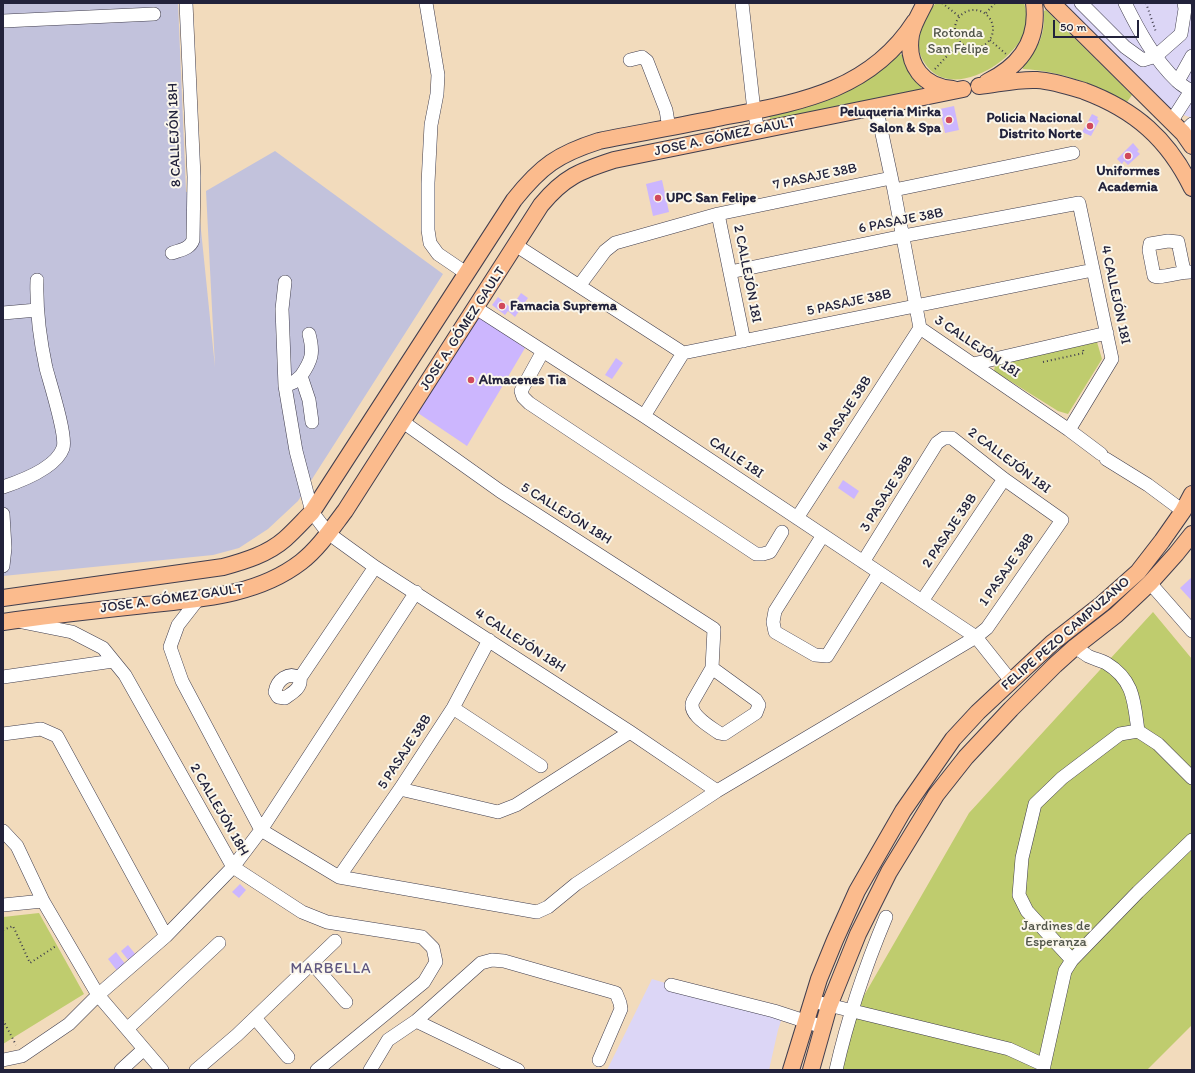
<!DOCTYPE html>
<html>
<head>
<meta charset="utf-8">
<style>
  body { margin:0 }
  #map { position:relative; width:1195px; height:1073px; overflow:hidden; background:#f2dbbc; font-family:Itim,sans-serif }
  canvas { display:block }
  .frame { position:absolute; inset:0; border:4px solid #22223b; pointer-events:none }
  .scale { position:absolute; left:1053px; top:20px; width:86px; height:18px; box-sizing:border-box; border:2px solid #22223b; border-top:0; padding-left:5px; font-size:12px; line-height:14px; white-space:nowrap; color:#22223b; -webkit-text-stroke:3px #fbf7ec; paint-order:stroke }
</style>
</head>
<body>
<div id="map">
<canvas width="1195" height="1073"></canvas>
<div class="frame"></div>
<div class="scale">50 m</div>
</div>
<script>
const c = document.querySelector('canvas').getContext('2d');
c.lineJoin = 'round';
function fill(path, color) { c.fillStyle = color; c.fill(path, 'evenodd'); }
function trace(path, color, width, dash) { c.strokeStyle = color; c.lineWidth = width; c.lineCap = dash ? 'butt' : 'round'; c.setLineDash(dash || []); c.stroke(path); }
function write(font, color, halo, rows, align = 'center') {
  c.font = font + ' Itim,sans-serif'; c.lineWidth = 4; c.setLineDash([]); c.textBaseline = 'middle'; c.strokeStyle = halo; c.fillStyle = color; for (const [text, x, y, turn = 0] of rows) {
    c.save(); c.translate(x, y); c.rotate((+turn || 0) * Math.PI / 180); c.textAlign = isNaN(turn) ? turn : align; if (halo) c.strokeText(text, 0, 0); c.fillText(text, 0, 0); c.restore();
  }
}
const built = new Path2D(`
  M1065,3H1192V118L1167,109Z
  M652,979L782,1018L778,1030L769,1070H607Z`);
const industrial = new Path2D(`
  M3,3H178L186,192L197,191L215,367L206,191L275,151L443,274L298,501L268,529L239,548L213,555L3,576Z`);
const green = new Path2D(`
  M936,3H1024C1027,13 1028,23 1024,33C1011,65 948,102 924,62C921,57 918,50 919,45C919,30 925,14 936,3Z
  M1046,10L1132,95L1127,102C1094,84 1061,71 1023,69L1022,66C1039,49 1045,35 1044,11Z
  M899,54L903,55L910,75L921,86V89L771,123L769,115C823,103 858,93 899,54Z
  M1097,342L1102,359L1068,414L1058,411L994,371L995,365Z
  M1153,612L1192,659V1025L1147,1070H829L835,1046L969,813Z
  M39,913L84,994L3,1044V917Z`);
const building = new Path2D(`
  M954,106L959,130L945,133L940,109Z
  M1092,114L1098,117L1097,119L1099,121L1091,136L1082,132Z
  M1133,143L1139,150L1137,151L1140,154L1128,165L1124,161L1122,164L1117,159Z
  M662,180L669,212L653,216L646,184Z
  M521,293L528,298L515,317L508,311L505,315L492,305L498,297L511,308Z
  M477,315L525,348L467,446L415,411Z
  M616,358L623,363L612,379L605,375Z
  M843,480L859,491L854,499L838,488Z
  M1192,577V599L1191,600L1180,588Z
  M240,884L246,890L239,898L232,892Z
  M128,945L136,955L129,961L121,951Z
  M116,952L126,965L118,972L108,959Z`);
const path = new Path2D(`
  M942,3L960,17
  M1146,3L1156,32
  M955 29a19 19 0 1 1 38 0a19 19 0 1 1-38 0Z
  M986,13L995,3
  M990,40L1006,54
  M935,69L960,42
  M1043,362L1084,353L1083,350
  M3,930L13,926L30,963L56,946
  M3,1020L16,1045`);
const minor = new Path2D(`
  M426,3L438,75L437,94L431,125L428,183V230L430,243L438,254L466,273
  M742,3L754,111L758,130
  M1081,3L1125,47L1143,60L1156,56L1181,34L1185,9L1184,3
  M1125,3C1139,31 1154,59 1177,81C1181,85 1187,88 1192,92
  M3,21L154,14
  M630,60L642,57L647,61L666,110L669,128
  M1178,81L1192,56
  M876,106L894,190L920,328L1069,430L1101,454
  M1171,122L1192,89
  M1183,133L1192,124
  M894,190L1073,153
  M718,214L744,341
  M517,246L683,353
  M172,253C180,250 190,249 193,240L194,177L186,3
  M1184,271L1178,242L1168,241L1150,244L1149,250L1154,276C1161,279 1181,271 1192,272
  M730,272L903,236L1079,203L1112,359L1069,430
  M285,282L282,309L285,386L296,451L312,512L328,533L375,567L630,732L717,791
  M579,286L605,251L615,243L718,214L891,178
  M476,308L644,416L976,637L1011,681
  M3,313L37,310
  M543,351L521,391L523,397L529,403L756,554H763L770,552L782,532
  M973,364L1107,333
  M301,376C312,360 314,353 309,334
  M285,386L294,382L301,376L309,400L312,422
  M644,416L683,353L1093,270
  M403,422L500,491L714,629L712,668L693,701C687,714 709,726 719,733L724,734L756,713L759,705L756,700L712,668
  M1106,459L1148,485L1183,511
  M3,487C21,481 56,468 63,448C67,436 50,383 46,368C40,340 36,309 37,280
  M3,514L5,548L3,566
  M797,518L920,328
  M823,535L775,611L773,622L775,632L815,655L827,656L879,573
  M1150,583L1192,631
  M199,598L178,625L170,647L182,681L261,830L339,877L537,912L548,907L576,884L717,791L976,637L987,628L1062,520L1004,479L952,438H944L937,443L863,562
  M922,601L1004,479
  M22,622L72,632L103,648L125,675L233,867L302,912L327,922L422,937L433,948L436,962L424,982L317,1070
  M1075,647C1079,650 1084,653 1088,656C1094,659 1100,660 1106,663C1134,680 1134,701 1138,731
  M3,677L113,661
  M300,678C288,671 277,680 275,692L278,697L285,698C292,693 302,688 300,678L375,567
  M453,708L541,766
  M3,734L41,729L57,736L166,936
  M400,789L498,812L516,805L630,732
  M3,831L17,846L43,901L98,995L162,1070
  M339,877L400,789L453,708L489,640
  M3,905L43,901
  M1072,960L1027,911L1019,895L1022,858L1035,804L1062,778L1120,734L1138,731L1158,744L1192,778
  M312,963L346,1002
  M671,985L774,1011L823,1027
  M812,1001L1009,1049L1044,1065
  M255,1018L288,1057
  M416,1021L518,1070
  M127,1029L219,943
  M3,1060L22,1056L69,1024L98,995L166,936L233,867L261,830L416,592
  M121,1070L144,1049
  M196,1070L237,1035L335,941
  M370,1070L388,1040L416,1021L481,963L492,960L504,961L616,993L620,1003L621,1009L599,1060
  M836,1070C848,1017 865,967 886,917
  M1043,1070L1065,971L1072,960L1138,892L1192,840`);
const major = new Path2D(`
  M925,3C920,13 913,24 911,35C906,65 923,87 953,89
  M1052,3L1183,133L1192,146
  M987,82C1020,66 1039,41 1034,3
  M979,86C998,84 1017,79 1037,80C1053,81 1068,86 1084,91C1135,110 1168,139 1192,188
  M3,598L223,567C245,561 268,554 285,539C295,530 303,521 312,512L514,200C541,166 558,154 599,141C639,133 679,126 718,118C795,103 869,93 915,21
  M3,622C50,615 98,610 145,605C199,599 257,596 301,562C319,548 332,528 345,511L541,205C564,177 580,171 614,160L963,89
  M791,1070L819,979L835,940L857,891L903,811L953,739L978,712L1052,643L1102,604L1138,572L1162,541L1183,511L1192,494
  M811,1070L829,1006L858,934L889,872L936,795L966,757L1011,709L1055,665L1075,647L1116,615L1150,583L1176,554L1192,534`);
const markers = [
  [949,120,4,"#d1495b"],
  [1090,126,4,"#d1495b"],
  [1128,156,4,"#d1495b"],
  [658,198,4,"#d1495b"],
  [502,306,4,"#d1495b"],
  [471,380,4,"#d1495b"]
];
const parkNames = [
  ["Rotonda",958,33],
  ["San Felipe",958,49],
  ["Jardines de",1056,926],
  ["Esperanza",1056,942]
];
const poiNames = [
  ["Peluqueria Mirka",941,112,"right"],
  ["Salon & Spa",941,128,"right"],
  ["Policia Nacional",1082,118,"right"],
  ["Distrito Norte",1082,134,"right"],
  ["Uniformes",1128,171,"center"],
  ["Academia",1128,187,"center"],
  ["UPC San Felipe",666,198],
  ["Famacia Suprema",510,306],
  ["Almacenes Tia",479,380]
];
const streetNames = [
  ["8 CALLEJÓN 18H",175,135,-92],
  ["JOSE A. GÓMEZ GAULT",725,137,-12],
  ["7 PASAJE 38B",815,177,-12],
  ["6 PASAJE 38B",901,221,-11],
  ["2 CALLEJÓN 18I",747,274,79],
  ["4 CALLEJÓN 18I",1115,295,78],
  ["5 PASAJE 38B",849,303,-12],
  ["JOSE A. GÓMEZ GAULT",463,329,-57],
  ["3 CALLEJÓN 18I",977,347,34],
  ["4 PASAJE 38B",845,414,-57],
  ["CALLE 18I",736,458,34],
  ["2 CALLEJÓN 18I",1009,461,37],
  ["3 PASAJE 38B",887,494,-58],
  ["5 CALLEJÓN 18H",566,514,32],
  ["2 PASAJE 38B",950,531,-56],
  ["1 PASAJE 38B",1007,570,-55],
  ["JOSE A. GÓMEZ GAULT",172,599,-8],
  ["FELIPE PEZO CAMPUZANO",1066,634,-41],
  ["4 CALLEJÓN 18H",520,641,33],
  ["5 PASAJE 38B",405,752,-57],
  ["2 CALLEJÓN 18H",219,810,60]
];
const neighbourhoodNames = [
  ["MARBELLA",331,969]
];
fill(built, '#dcd6f6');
fill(industrial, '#c2c2dc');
fill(green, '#bfcc6e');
fill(building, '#ccb6fe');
trace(minor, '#413e4e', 14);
trace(major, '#413e4e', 18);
trace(path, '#413e4e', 2, [1, 3]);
trace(minor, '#fff', 13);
trace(major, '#fbbb8d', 16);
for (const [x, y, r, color] of markers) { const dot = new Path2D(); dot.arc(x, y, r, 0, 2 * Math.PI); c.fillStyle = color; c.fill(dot); trace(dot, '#fbf7ec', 1.5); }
write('14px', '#51554a', '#fbf7ec', parkNames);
write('bold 14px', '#22223b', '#fbf7ec', poiNames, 'left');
write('14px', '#22223b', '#fbf7ec', streetNames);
c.letterSpacing = '1px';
write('15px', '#5e567f', '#fbf7ec', neighbourhoodNames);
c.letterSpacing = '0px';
</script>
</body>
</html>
